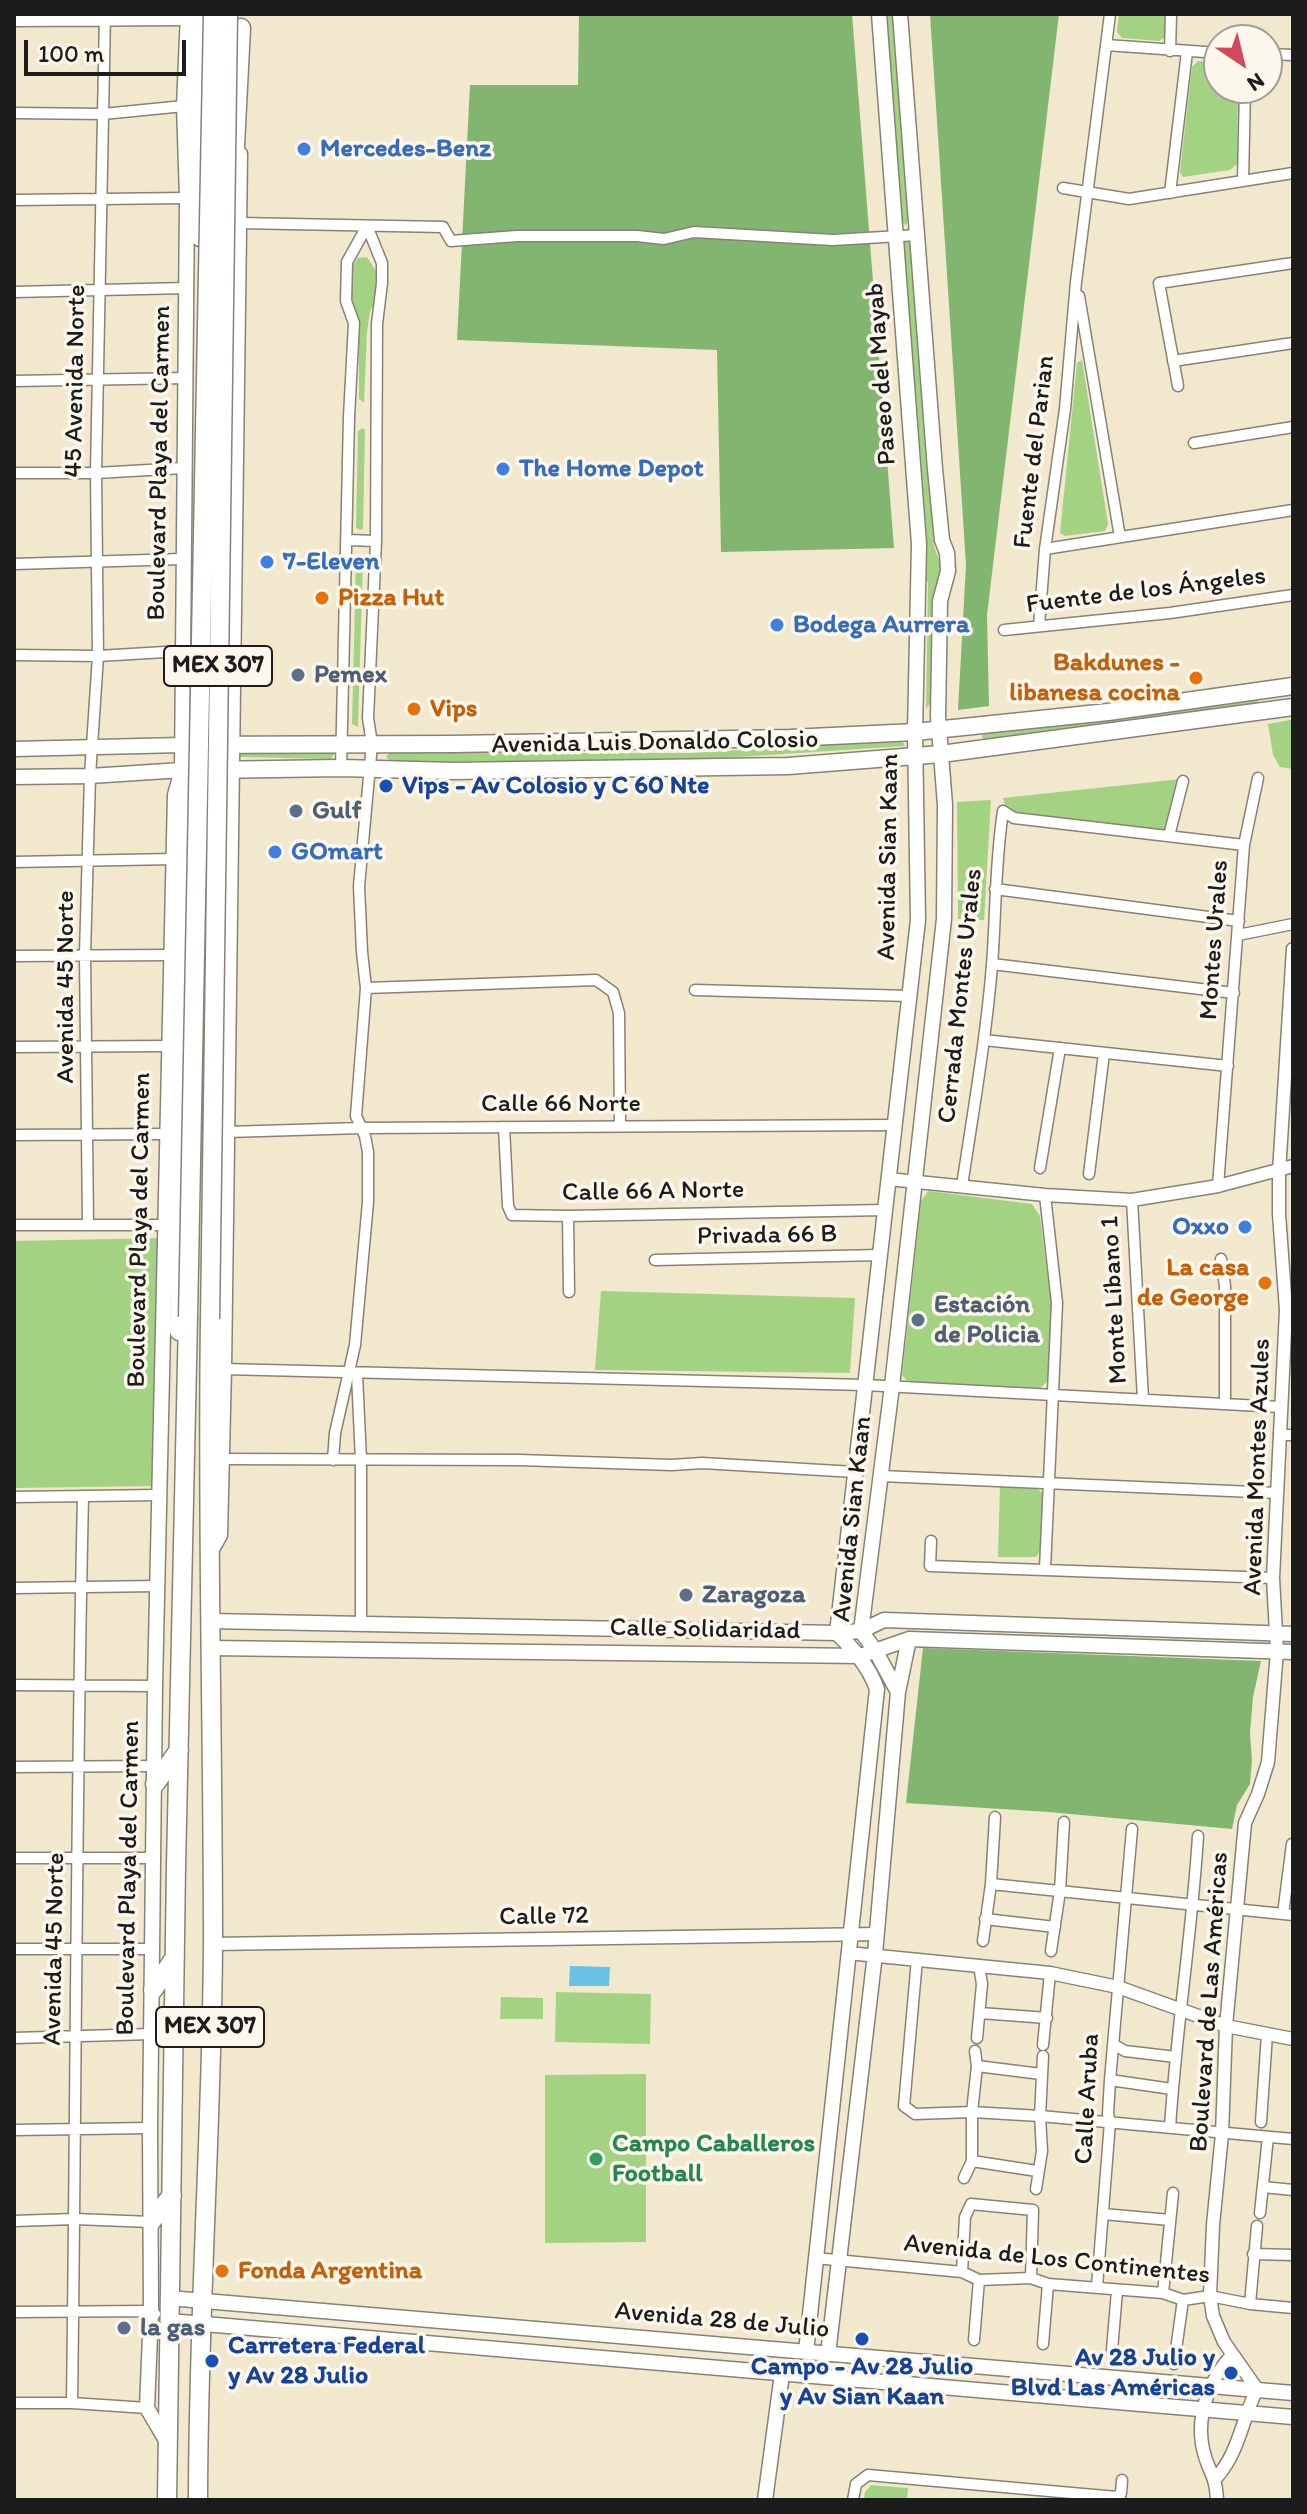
<!DOCTYPE html>
<html>
<head>
<meta charset="utf-8">
<style>
  body { margin:0 }
  #map { position:relative; width:1307px; height:2514px; overflow:hidden; background:#f2e8ce; font-family:Itim,sans-serif }
  canvas { display:block }
  .frame { position:absolute; inset:0; border:16px solid #1c1c1c; pointer-events:none }
  .north { position:absolute; left:1203px; top:24px; width:80px; height:80px; box-sizing:border-box; background:#fbf7ec; border:2px solid #a29f99; border-radius:50%; rotate:145deg; font-size:22px; font-weight:700; line-height:32px; text-align:center; color:#1c1c1c }
  .north::after { content:''; display:block; margin:auto; width:28px; height:36px; background:#d1495b; clip-path:polygon(50% 0,100% 100%,50% 72%,0 100%) }
  .scale { position:absolute; left:24px; top:40px; width:162px; height:36px; box-sizing:border-box; border:4px solid #1c1c1c; border-top:0; padding-left:10px; font-size:24px; line-height:28px; white-space:nowrap; color:#1c1c1c; -webkit-text-stroke:6px #fbf7ec; paint-order:stroke }
</style>
</head>
<body>
<div id="map">
<canvas width="1307" height="2514"></canvas>
<div class="frame"></div>
<div class="north">N</div>
<div class="scale">100 m</div>
</div>
<script>
const c = document.querySelector('canvas').getContext('2d');
c.lineJoin = 'round';
function fill(path, color) { c.fillStyle = color; c.fill(path, 'evenodd'); }
function trace(path, color, width, dash) { c.strokeStyle = color; c.lineWidth = width; c.lineCap = dash ? 'butt' : 'round'; c.setLineDash(dash || []); c.stroke(path); }
function write(font, color, halo, rows, align = 'center') {
  c.font = font + ' Itim,sans-serif'; c.lineWidth = 7; c.setLineDash([]); c.textBaseline = 'middle'; c.strokeStyle = halo; c.fillStyle = color; for (const [text, x, y, turn = 0] of rows) {
    c.save(); c.translate(x, y); c.rotate((+turn || 0) * Math.PI / 180); c.textAlign = isNaN(turn) ? turn : align; if (halo) c.strokeText(text, 0, 0); c.fillText(text, 0, 0); c.restore();
  }
}
const green = new Path2D(`
  M887,14H892L908,222L905,225L903,223Z
  M1119,14H1165V37L1159,41L1122,38L1117,32Z
  M1198,61L1219,63V88H1238L1237,164L1230,170L1183,177L1180,172L1192,67Z
  M908,240L910,241L934,546L941,565L932,600L930,703L926,709L928,583L924,576L927,540L904,242Z
  M367,257L376,271L375,301L370,312L367,333L364,403L359,399V329L356,310L350,301V270L358,258Z
  M1082,360L1108,524L1105,531L1065,536L1060,533L1077,363Z
  M363,428L365,430L363,528L361,530L356,528L358,431Z
  M358,556L363,558L358,727L352,724L356,558Z
  M1255,698L1258,701L1256,706L985,740L982,737L984,732Z
  M1290,720L1293,721V769L1280,767L1273,755L1268,724Z
  M902,740L905,746L708,759L427,762H390L386,756L390,753H691Z
  M244,752H331L334,754L331,759L239,757V753Z
  M1181,779L1169,830L1164,833L1023,817L1005,805L1003,798Z
  M991,800L984,920L958,919L957,802Z
  M928,1191L1032,1204L1040,1216L1051,1304L1050,1379L1040,1388L908,1382L902,1375L921,1201Z
  M161,1238L156,1486L14,1488V1241Z
  M601,1291L855,1298L850,1373L595,1370Z
  M1000,1484L1035,1486L1042,1493V1548L1036,1557H998Z
  M556,1992L651,1994L650,2044L555,2042Z
  M501,1997L543,1998V2019H500Z
  M646,2074V2242L545,2243V2075Z
  M871,2485L908,2488L907,2500H864L865,2492Z`);
const forest = new Path2D(`
  M579,14H852L894,548L721,552L717,350L457,340L470,85H578Z
  M930,14H1059L987,615L989,706L958,710L966,565Z
  M923,1648L1261,1661L1253,1697L1250,1733L1252,1760L1250,1784L1237,1805L1232,1829L1049,1812L906,1803Z`);
const water = new Path2D(`
  M570,1966L610,1967L609,1986H569Z`);
const minor = new Path2D(`
  M14,21L188,20
  M1106,45L1219,53
  M1170,51L1171,14
  M1267,54L1293,55
  M14,113L103,114L184,106
  M1243,181L1245,88
  M1063,188L1129,199L1293,173
  M1170,193L1187,52
  M14,200L187,198
  M239,223L443,227L451,241L517,236H637L664,239L694,232L833,240L917,235
  M14,292L186,288
  M1079,296L1120,537
  M1173,361L1293,343
  M14,381L187,378
  M1178,386L1159,283L1293,263
  M1194,443L1293,427
  M14,473H96L184,468
  M347,540L376,541
  M1045,549L1293,510
  M14,564L183,559
  M1039,626L1045,549L1065,409L1076,282L1110,14
  M1004,630L1170,613L1293,595
  M14,655L98,656L182,651
  M341,768L349,417L354,323L346,301L347,262L367,226
  M1169,836L1183,781
  M14,862L174,859
  M995,889L1239,921
  M1238,935L1293,924
  M14,956L170,955
  M992,964L1234,993
  M366,988L596,980L613,992L619,1013L620,1126
  M695,990L909,996
  M984,1040L1228,1066
  M14,1047L168,1046
  M504,1127L508,1206L512,1215L568,1216L885,1210
  M227,1132L361,1128L895,1125
  M14,1135L166,1134
  M1040,1168L1060,1048
  M1089,1174L1104,1053
  M962,1186C973,1112 986,1039 992,965C996,914 995,863 1003,811L1014,818L1244,845
  M1218,1186L1244,845L1258,778
  M1045,1195L1057,1303L1045,1569
  M1132,1200L1143,1399
  M568,1216L569,1292
  M14,1225H165
  M88,1225L85,955L90,776L98,656L96,473L105,14
  M1221,1259L1225,1286V1402
  M655,1260L880,1255
  M224,1369L865,1385L1280,1407
  M357,1374L361,1460V1624
  M1279,1435H1293
  M221,1459L519,1460L672,1465L702,1463L855,1472
  M333,1460L335,1433L355,1345L368,1202V1152L365,1136L356,1116L366,988L362,952L359,886L372,744L368,718L376,541L377,324L382,283V263L367,226
  M881,1476L1277,1493
  M14,1497L159,1495
  M931,1541L930,1566L1273,1578
  M14,1588L158,1586
  M14,1685L155,1686
  M14,1767L156,1766
  M14,1858H152
  M991,1884L1293,1915
  M1283,1914L1292,1844
  M985,1919L1055,1927
  M983,1941L991,1884L995,1817
  M14,1949H152
  M1051,1951L1060,1891L1064,1822
  M917,1959L904,2106L915,2114L972,2112L1040,2116L1293,2139
  M980,2013L1047,2018
  M14,2038L151,2034
  M977,2038L982,1984L979,1965
  M1113,2044L1125,2051L1176,2057
  M1043,2045L1050,1973
  M977,2066L1041,2074
  M1110,2080L1172,2089
  M1261,2122L1267,2034
  M1170,2128C1176,2030 1192,1934 1198,1836
  M14,2130L150,2128
  M972,2161L1037,2171
  M964,2178L972,2161V2112L977,2066L975,2051
  M1263,2187L1293,2190
  M1036,2189L1042,2151L1040,2116L1043,2056
  M1260,2213L1268,2137
  M1103,2214L1170,2220
  M14,2221L75,2219L151,2222
  M1253,2254L1293,2255
  M815,2258L962,2272L979,2280L1031,2278L1048,2284L1163,2293L1183,2300L1210,2296L1250,2304L1293,2308
  M962,2272L965,2217L971,2204L1033,2210L1031,2278
  M1097,2287L1110,2122L1108,2114L1110,2080L1132,1829
  M1163,2293L1173,2193
  M1250,2304L1257,2226
  M14,2312L151,2311L155,2314
  M974,2340L979,2280
  M1043,2344L1048,2284
  M1112,2350L1117,2291
  M1174,2364L1183,2300
  M14,2403H72L147,2408
  M72,2403C76,2101 76,1799 83,1497
  M1117,2497L1121,2493L1122,2480
  M853,2500L856,2484L868,2475L1117,2497L1121,2500`);
const tertiary = new Path2D(`
  M888,1179L1045,1195L1132,1200L1218,1186L1293,1166
  M213,1944L877,1934
  M848,1953L1050,1973L1118,1987L1226,2026L1293,2039
  M1216,2478C1239,2453 1242,2419 1257,2389L1224,2342L1213,2316L1210,2296L1213,2225L1222,2134L1226,2026L1245,1823L1258,1794L1268,1762L1277,1651L1273,1578L1286,1310L1279,1214V1172L1293,949
  M1217,2500C1216,2483 1214,2479 1208,2465C1192,2426 1205,2385 1232,2355`);
const secondary = new Path2D(`
  M14,749L182,745
  M14,777L90,776L182,770
  M211,1551L220,1535L224,1369L240,154
  M209,1621L837,1633L861,1631L884,1620L1293,1634
  M209,1648L860,1656L909,1639L1293,1652
  M898,1692L875,1650L861,1631L892,1386L944,919L945,805L938,716L940,601L948,571L947,553L942,540L935,469L900,14
  M169,2298L1293,2393
  M169,2321L1293,2417
  M806,2352L877,1689C868,1665 855,1651 837,1633L918,920L915,732L919,544L879,14
  M828,2354L875,1954L898,1692L909,1639
  M167,2442L147,2408L151,2311L150,2128L155,1686L175,795L182,770L187,198L184,106L188,14
  M765,2500L782,2374`);
const primary = new Path2D(`
  M182,745L454,744L790,738L915,732L1108,712L1293,686
  M207,770L341,768L453,771L788,766L941,754L1293,707`);
const trunk = new Path2D(`
  M200,14V237
  M234,165L241,28
  M179,1331L181,1060L188,793L182,770
  M155,1784L179,1750
  M153,1990L175,1957
  M151,2222L172,2195
  M167,2500L176,1866L188,1317
  M198,2500C198,2314 212,2129 213,1943C213,1735 207,1527 210,1319`);
const trunkBridge = new Path2D(`
  M188,1317L213,14
  M210,1319L228,14`);
const markers = [
  [304,149,8,"#3f7fe0"],
  [503,469,8,"#3f7fe0"],
  [267,562,8,"#3f7fe0"],
  [322,598,8,"#e8710a"],
  [777,625,8,"#3f7fe0"],
  [298,675,8,"#5c6f8a"],
  [1196,678,8,"#e8710a"],
  [414,709,8,"#e8710a"],
  [386,786,8,"#1a4fb4"],
  [296,811,8,"#5c6f8a"],
  [275,852,8,"#3f7fe0"],
  [1245,1227,8,"#3f7fe0"],
  [1265,1283,8,"#e8710a"],
  [918,1320,8,"#5c6f8a"],
  [686,1595,8,"#5c6f8a"],
  [596,2159,8,"#2e9e5b"],
  [222,2271,8,"#e8710a"],
  [124,2328,8,"#5c6f8a"],
  [862,2339,8,"#1a4fb4"],
  [212,2361,8,"#1a4fb4"],
  [1231,2373,8,"#1a4fb4"]
];
const shields = [
  [218,666,108],
  [210,2027,108]
];
const shieldNames = [
  ["MEX 307",218,666],
  ["MEX 307",210,2027]
];
const shopNames = [
  ["Mercedes-Benz",320,149],
  ["The Home Depot",519,469],
  ["7-Eleven",283,562],
  ["Bodega Aurrera",793,625],
  ["GOmart",291,852],
  ["Oxxo",1229,1227,"right"]
];
const streetNames = [
  ["Paseo del Mayab",882,374,-94],
  ["45 Avenida Norte",76,381,-89],
  ["Fuente del Parian",1035,452,-83],
  ["Boulevard Playa del Carmen",160,463,-89],
  ["Fuente de los Ángeles",1146,591,-7],
  ["Avenida Luis Donaldo Colosio",655,743,-1],
  ["Avenida Sian Kaan",889,857,-89],
  ["Montes Urales",1215,940,-86],
  ["Avenida 45 Norte",66,987,-90],
  ["Cerrada Montes Urales",961,996,-84],
  ["Calle 66 Norte",561,1104],
  ["Calle 66 A Norte",653,1192,-1],
  ["Boulevard Playa del Carmen",140,1230,-89],
  ["Privada 66 B",767,1236,-1],
  ["Monte Líbano 1",1115,1300,-93],
  ["Avenida Montes Azules",1258,1467,-88],
  ["Avenida Sian Kaan",853,1519,-84],
  ["Calle Solidaridad",705,1630,1],
  ["Boulevard Playa del Carmen",129,1878,-89],
  ["Calle 72",544,1917,-1],
  ["Avenida 45 Norte",55,1949,-89],
  ["Boulevard de Las Américas",1210,2002,-86],
  ["Calle Aruba",1088,2099,-87],
  ["Avenida de Los Continentes",1057,2260,6],
  ["Avenida 28 de Julio",722,2321,5]
];
const foodNames = [
  ["Pizza Hut",338,598],
  ["Bakdunes -",1180,663,"right"],
  ["libanesa cocina",1180,693,"right"],
  ["Vips",430,709],
  ["La casa",1249,1268,"right"],
  ["de George",1249,1298,"right"],
  ["Fonda Argentina",238,2271]
];
const serviceNames = [
  ["Pemex",314,675],
  ["Gulf",312,811],
  ["Estación",934,1305],
  ["de Policia",934,1335],
  ["Zaragoza",702,1595],
  ["la gas",140,2328]
];
const transitNames = [
  ["Vips - Av Colosio y C 60 Nte",402,786],
  ["Carretera Federal",228,2346],
  ["y Av 28 Julio",228,2376],
  ["Av 28 Julio y",1215,2358,"right"],
  ["Blvd Las Américas",1215,2388,"right"],
  ["Campo - Av 28 Julio",862,2367,"center"],
  ["y Av Sian Kaan",862,2397,"center"]
];
const leisureNames = [
  ["Campo Caballeros",612,2144],
  ["Football",612,2174]
];
fill(green, '#a3d382');
fill(forest, '#82b570');
fill(water, '#69c1e6');
trace(minor, '#878275', 13);
trace(tertiary, '#878275', 15);
trace(secondary, '#878275', 17);
trace(primary, '#878275', 19);
trace(trunk, '#878275', 21);
trace(minor, '#fff', 10);
trace(tertiary, '#fff', 12);
trace(secondary, '#fff', 14);
trace(primary, '#fff', 16);
trace(trunk, '#fff', 18);
trace(trunkBridge, '#878275', 21, []);
trace(trunkBridge, '#fff', 18);
for (const [x, y, r, color] of markers) { const dot = new Path2D(); dot.arc(x, y, r, 0, 2 * Math.PI); c.fillStyle = color; c.fill(dot); trace(dot, '#fbf7ec', 3); }
for (const [x, y, w] of shields) { const box = new Path2D(); box.roundRect(x - w / 2, y - 20, w, 40, 6); c.fillStyle = '#fbf7ec'; c.fill(box); trace(box, '#1c1c1c', 2); }
write('bold 24px', '#1c1c1c', null, shieldNames);
write('bold 26px', '#366cbe', '#fbf7ec', shopNames, 'left');
write('26px', '#1c1c1c', '#fbf7ec', streetNames);
write('bold 26px', '#c56008', '#fbf7ec', foodNames, 'left');
write('bold 26px', '#4e5e75', '#fbf7ec', serviceNames, 'left');
write('bold 26px', '#164399', '#fbf7ec', transitNames, 'left');
write('bold 26px', '#27864d', '#fbf7ec', leisureNames, 'left');
</script>
</body>
</html>
